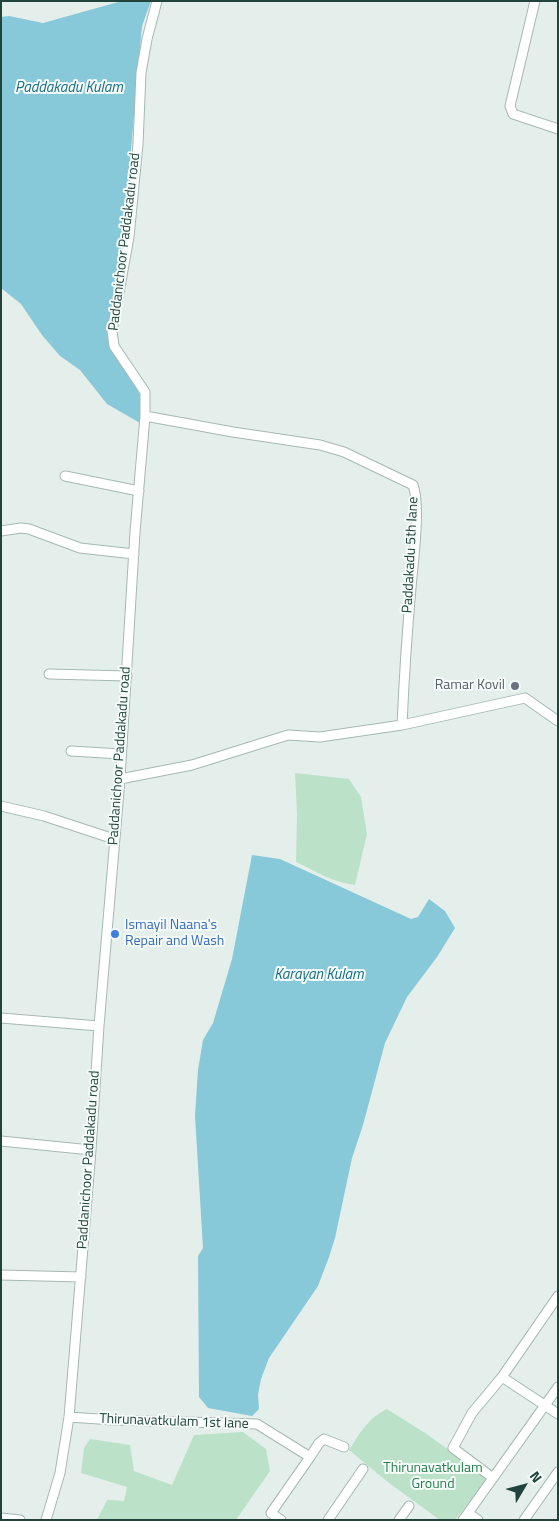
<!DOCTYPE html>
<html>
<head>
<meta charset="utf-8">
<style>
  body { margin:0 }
  #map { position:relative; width:559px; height:1521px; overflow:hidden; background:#e4efeb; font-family:"Titillium Web",sans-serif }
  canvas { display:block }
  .frame { position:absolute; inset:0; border:2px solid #21433c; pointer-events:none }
  .north { position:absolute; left:499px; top:1461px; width:50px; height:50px; -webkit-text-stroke:4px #f5fbf8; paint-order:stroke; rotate:53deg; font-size:14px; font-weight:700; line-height:20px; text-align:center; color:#21433c }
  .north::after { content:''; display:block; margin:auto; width:18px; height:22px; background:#21433c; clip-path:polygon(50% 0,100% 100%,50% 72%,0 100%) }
</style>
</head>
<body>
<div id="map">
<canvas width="559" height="1521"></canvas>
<div class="frame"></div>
<div class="north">N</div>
</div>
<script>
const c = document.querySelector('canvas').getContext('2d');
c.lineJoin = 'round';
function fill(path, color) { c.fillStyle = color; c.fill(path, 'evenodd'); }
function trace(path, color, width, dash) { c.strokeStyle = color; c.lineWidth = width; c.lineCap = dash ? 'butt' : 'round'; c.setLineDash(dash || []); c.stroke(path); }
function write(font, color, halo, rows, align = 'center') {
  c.font = font + ' "Titillium Web",sans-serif'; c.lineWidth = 4; c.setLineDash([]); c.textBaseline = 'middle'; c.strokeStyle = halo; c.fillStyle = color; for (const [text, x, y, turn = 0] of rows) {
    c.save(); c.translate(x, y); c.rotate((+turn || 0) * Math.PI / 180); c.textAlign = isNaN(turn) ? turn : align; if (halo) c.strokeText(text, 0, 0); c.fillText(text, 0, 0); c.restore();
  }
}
const green = new Path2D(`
  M295,773L349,779L361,797L367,834L355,885C334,883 315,871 296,862L297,814Z
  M387,1409L425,1433L488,1478L455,1520H440L389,1483L349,1450C359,1434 369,1417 387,1409Z
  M243,1432L266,1449L270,1471L236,1520H97L107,1500L124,1501L127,1487L81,1473L84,1448L90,1439L130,1445L134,1471L172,1485L194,1435Z`);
const water = new Path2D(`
  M122,1H151L142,26L123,240L108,335L141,397L140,423L107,404L80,370L60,356L42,335L21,304L1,288V17L9,16L43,23Z
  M252,855L280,859L411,919L418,917L429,899L445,911L455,928L437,957L407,997L385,1043L363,1125L352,1158L335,1238L329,1257L318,1286L269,1358L261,1379L258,1395L259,1409L252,1416L208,1408L199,1397L198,1256L203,1248L195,1116L198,1070L203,1040L213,1023L232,959Z`);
const minor = new Path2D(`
  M535,1L510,106L513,114L558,129
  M145,416L233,432L320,445L344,452L413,485C421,507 413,562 411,588C407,633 404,679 402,725
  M65,476L139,491
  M1,531L21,528L29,529L80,548L134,554
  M49,674L127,676
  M71,751L121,754
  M120,779L192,765L288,735L320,737L402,725L525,698L558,721
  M1,806L44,816L114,839
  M1,1018L99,1026
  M1,1141L91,1150
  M1,1275L81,1277
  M502,1377L558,1414
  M69,1417L113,1420L257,1424L310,1457L271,1513L281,1520
  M310,1457L319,1443L324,1439L344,1447
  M493,1478L453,1448L472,1413L502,1377L558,1296
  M468,1513L478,1520
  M1,1518L20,1520
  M46,1520L60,1473L69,1417L91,1150L99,1026L120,779L135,532L145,416V392L114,346L112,331L129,237L138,144L141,73L147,39L157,1
  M328,1520L363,1469
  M399,1520L409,1506
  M463,1520L558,1387
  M524,1520L558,1472`);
const markers = [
  [515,686,5,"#6b7280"],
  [115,934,5,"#3f7fe0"]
];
const streetNames = [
  ["Paddanichoor Paddakadu road",125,242,-83],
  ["Paddakadu 5th lane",411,555,-87],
  ["Paddanichoor Paddakadu road",120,756,-86],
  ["Paddanichoor Paddakadu road",89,1160,-86],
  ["Thirunavatkulam 1st lane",174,1422,2]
];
const worshipNames = [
  ["Ramar Kovil",505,686]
];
const shopNames = [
  ["Ismayil Naana's",125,926],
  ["Repair and Wash",125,942]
];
const parkNames = [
  ["Thirunavatkulam",433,1469],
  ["Ground",433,1485]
];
const waterNames = [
  ["Paddakadu Kulam",69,88],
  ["Karayan Kulam",319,975]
];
fill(green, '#bbe2c8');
fill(water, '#87c8d9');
trace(minor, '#a6b8b3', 11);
trace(minor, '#fff', 9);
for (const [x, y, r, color] of markers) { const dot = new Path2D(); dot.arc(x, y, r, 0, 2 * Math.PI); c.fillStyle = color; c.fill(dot); trace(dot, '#f5fbf8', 2); }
write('14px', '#21433c', '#f5fbf8', streetNames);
write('14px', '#5b616d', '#f5fbf8', worshipNames, 'right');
write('14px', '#366cbe', '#f5fbf8', shopNames, 'left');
write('14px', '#267f4d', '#f5fbf8', parkNames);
write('italic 15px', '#146d86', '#f5fbf8', waterNames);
</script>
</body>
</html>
